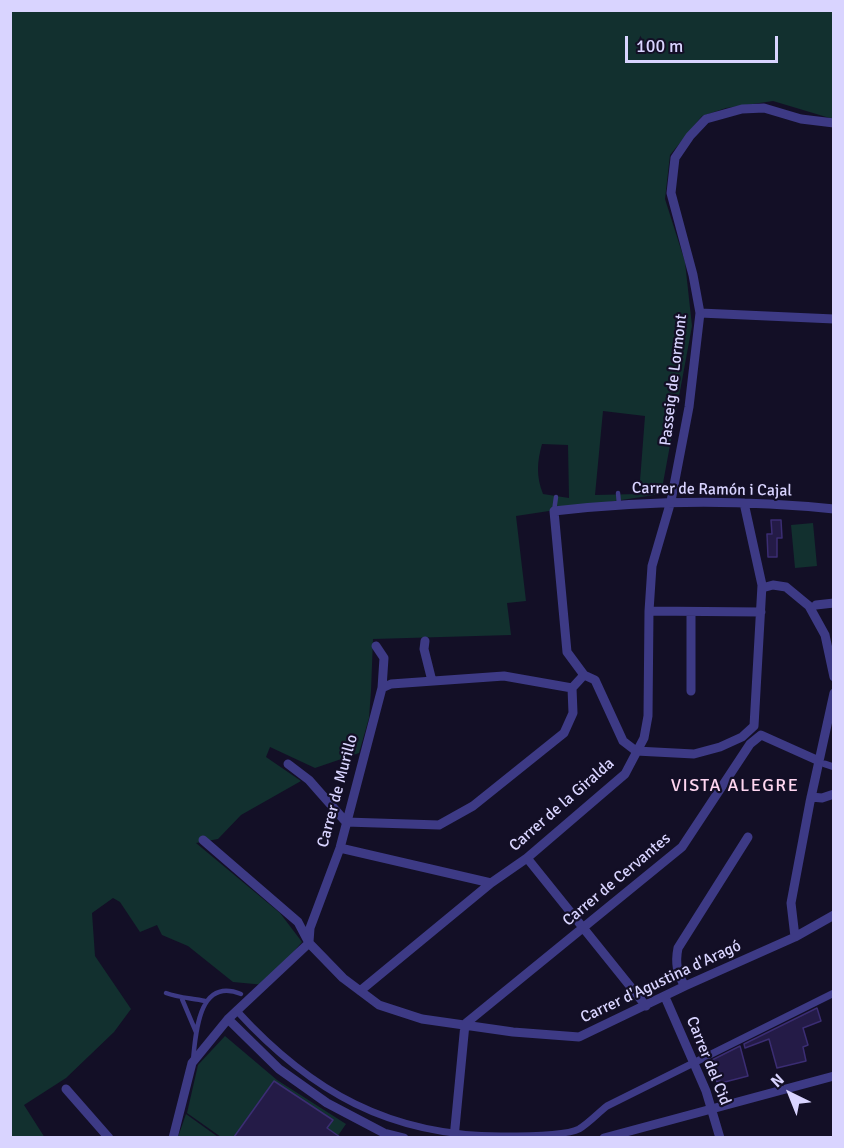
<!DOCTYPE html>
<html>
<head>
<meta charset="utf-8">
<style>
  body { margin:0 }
  #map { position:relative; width:844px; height:1148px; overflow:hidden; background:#130f26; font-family:Signika,sans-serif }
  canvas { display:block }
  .frame { position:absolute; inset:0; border:12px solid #d9d4ff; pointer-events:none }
  .north { position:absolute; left:760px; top:1064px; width:60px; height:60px; -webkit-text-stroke:4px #130f26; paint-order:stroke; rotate:317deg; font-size:16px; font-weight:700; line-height:24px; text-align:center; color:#d9d4ff }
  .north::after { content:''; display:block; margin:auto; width:21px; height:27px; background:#d9d4ff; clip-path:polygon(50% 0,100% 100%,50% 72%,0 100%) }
  .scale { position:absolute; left:625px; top:36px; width:153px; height:27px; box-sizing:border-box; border:3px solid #d9d4ff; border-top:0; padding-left:8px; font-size:18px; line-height:21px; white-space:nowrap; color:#d9d4ff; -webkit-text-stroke:4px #130f26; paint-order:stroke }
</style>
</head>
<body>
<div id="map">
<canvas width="844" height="1148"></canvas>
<div class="frame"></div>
<div class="north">N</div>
<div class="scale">100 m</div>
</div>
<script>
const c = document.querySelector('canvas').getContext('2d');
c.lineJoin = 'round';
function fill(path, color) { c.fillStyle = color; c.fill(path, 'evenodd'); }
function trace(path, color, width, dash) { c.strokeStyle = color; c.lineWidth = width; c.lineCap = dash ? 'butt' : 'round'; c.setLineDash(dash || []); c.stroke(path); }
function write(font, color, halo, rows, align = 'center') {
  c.font = font + ' Signika,sans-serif'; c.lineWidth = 4.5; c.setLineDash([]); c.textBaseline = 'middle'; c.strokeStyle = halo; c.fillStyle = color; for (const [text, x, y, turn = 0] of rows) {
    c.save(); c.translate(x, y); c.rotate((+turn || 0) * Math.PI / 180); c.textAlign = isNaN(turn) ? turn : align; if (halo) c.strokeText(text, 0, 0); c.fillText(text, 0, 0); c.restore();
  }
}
const green = new Path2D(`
  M10,11H834L833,119L773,101L726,108L702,116L670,155L665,199L685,262L692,326L661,494L516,516L526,601L507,603L511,635L373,639L371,691L369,718L359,753L315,768L270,747L266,757L301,781L241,815L218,839L196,843L280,913L302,942L265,985L233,982L188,946L162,935L157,925L140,932L120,902L113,898L92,913L95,956L131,1009L114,1032L66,1078L24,1105L45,1138L10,1137ZM603,411L645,416L639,494L595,495ZM542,444L568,445L569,498L543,494C536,476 537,462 542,444Z
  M813,523L817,566L795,568L791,525Z
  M225,1036L277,1080L346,1124L337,1137H221L187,1113L198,1065Z
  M186,1114L218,1137H178Z`);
const building = new Path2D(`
  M771,520H781L782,538H777V557H768L767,534H772Z
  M817,1008L821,1021L803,1028L808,1045L803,1047L806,1061L777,1068L769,1039L745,1048L744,1044Z
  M740,1046L748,1076L721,1083L720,1081L717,1082L710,1061Z
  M274,1081L333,1120L327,1128L340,1137H234Z`);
const service = new Path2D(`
  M618,493L619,504
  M554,511L556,497
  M166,993C179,998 192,998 205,1001
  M182,999L196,1032
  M193,1060C196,1031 199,977 241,994`);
const pedestrian = new Path2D(`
  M825,764L834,767
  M237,1011C311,1092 390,1136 501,1136C517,1136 566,1136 579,1129C589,1123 598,1113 607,1106L834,993`);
const minor = new Path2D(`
  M700,313L834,319
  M744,503L762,585L754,726L742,737L720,747L694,754L636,751L623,741L595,680L584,675L567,652L554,511C648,500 739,499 834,509
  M762,588L773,585L786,587L809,606L825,635L834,677
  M816,605L834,603
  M649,611L761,612
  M691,612V691
  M425,641L424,649L432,681
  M382,688L391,684L504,676L572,688L584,675
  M288,764L309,780L346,822L439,825L473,806L564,733L573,713L572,688
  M811,797L822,798L834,794
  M203,840L298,922L309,943L343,978L379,1005L422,1019L513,1032L579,1037L685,986L795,937L834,915
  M340,848L491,883
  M527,858L646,1006
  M795,937L791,903L810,802L834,693
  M309,942L310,928L340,848L382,688L384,658L376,646
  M685,986C677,974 675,963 678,948L748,837
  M360,991L491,883L527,858L625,774L644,738L648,716L649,611L652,566L671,501L689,407L700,313L693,275L671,193L675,158L690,136L706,119L742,109L764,108L801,119L834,123
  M665,997L706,1091L720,1138
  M228,1019L279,1069L327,1103L384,1133L404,1138
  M66,1089L109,1138
  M173,1138L192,1063L228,1019L309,943
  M454,1138L465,1024L682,847L750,744L761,735L819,761
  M604,1138L834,1076`);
const streetNames = [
  ["Passeig de Lormont",674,380,-83],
  ["Carrer de Ramón i Cajal",712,490,1],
  ["Carrer de Murillo",338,791,-75],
  ["Carrer de la Giralda",562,805,-41],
  ["Carrer de Cervantes",617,880,-40],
  ["Carrer d'Agustina d'Aragó",661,982,-25],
  ["Carrer del Cid",708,1061,68]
];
const neighbourhoodNames = [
  ["VISTA ALEGRE",735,786]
];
fill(green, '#12302f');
fill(building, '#241b47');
trace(building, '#3b2d73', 1.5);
trace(service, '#3d3a85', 4.5);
trace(pedestrian, '#3d3a85', 7);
trace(minor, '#3d3a85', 9);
write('16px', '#d9d4ff', '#130f26', streetNames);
c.letterSpacing = '1.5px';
write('18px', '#ffd6f0', '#130f26', neighbourhoodNames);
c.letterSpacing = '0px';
</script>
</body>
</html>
